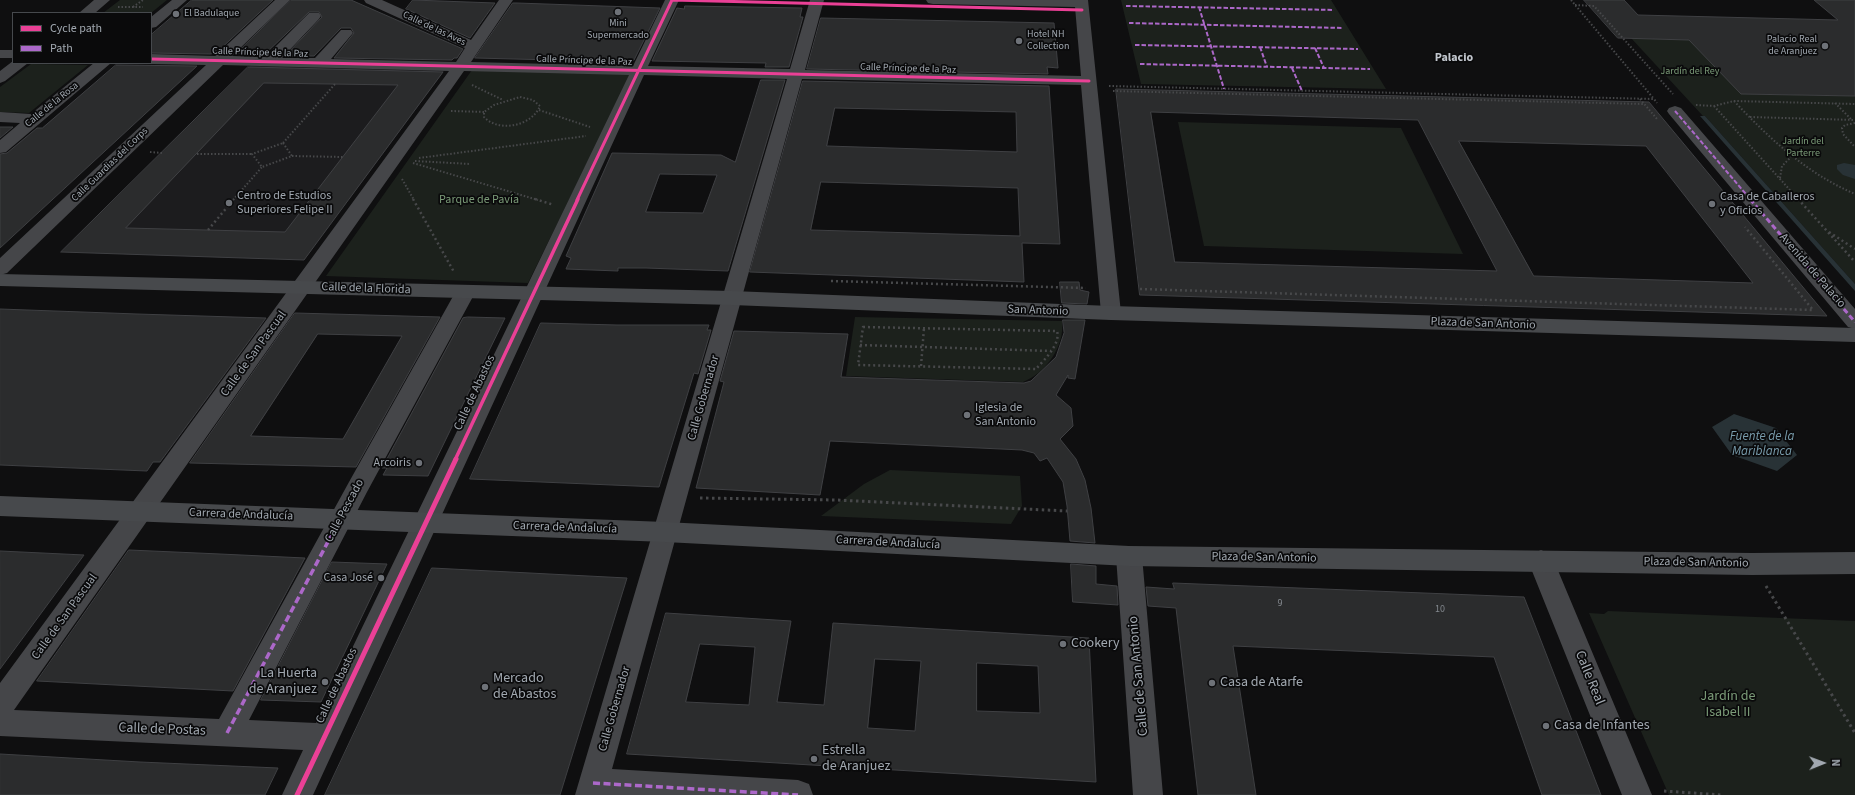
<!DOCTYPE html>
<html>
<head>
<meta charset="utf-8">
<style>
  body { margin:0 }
  #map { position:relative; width:1855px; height:795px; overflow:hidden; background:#0f0f10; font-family:"Source Sans 3",sans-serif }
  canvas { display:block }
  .legend { position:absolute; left:12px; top:12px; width:140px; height:52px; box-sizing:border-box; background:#0a0a0b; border:1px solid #46494d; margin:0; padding:5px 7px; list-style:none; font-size:12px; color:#a1a8b0 }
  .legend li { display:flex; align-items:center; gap:8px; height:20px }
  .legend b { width:20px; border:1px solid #46494d }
  .north { position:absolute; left:1803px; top:743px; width:40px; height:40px; -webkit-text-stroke:3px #0a0a0b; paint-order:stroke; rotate:89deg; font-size:11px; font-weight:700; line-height:16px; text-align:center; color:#a1a8b0 }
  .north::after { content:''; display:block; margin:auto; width:14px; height:18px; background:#a1a8b0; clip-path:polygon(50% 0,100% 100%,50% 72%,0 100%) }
</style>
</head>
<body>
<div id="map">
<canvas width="1855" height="795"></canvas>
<ul class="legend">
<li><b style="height:5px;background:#ea4096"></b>Cycle path</li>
<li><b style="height:5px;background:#ac68c9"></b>Path</li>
</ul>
<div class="north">N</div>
</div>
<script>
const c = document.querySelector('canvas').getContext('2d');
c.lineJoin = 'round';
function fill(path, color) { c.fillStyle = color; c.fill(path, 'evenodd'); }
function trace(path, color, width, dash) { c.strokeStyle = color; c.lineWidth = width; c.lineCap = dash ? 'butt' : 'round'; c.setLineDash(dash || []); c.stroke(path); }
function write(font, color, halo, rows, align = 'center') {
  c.font = font + ' "Source Sans 3",sans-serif'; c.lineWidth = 3.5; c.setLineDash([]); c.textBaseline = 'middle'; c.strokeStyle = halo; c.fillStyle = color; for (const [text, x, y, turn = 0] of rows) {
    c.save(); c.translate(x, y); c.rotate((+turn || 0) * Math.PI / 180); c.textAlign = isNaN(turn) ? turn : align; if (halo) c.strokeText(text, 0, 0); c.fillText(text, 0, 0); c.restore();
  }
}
const built = new Path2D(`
  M251,65L445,70L304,260L61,252Z`);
const green = new Path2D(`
  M120,0H167L151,13H103Z
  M1121,0H1331L1386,89L1141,84Z
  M1631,38L1689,40L1742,94L1855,96V284L1705,116H1703Z
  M31,64L88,65L29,113L0,112V87Z
  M472,70L631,74L528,283L326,276Z
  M1178,122L1401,128L1463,254L1204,246Z
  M855,317L1062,321C1065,346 1046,373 1023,382L846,376Z
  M890,470L1020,476L1022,506L1011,524L821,516L864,484Z
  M1608,611L1855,621V795H1669L1589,613L1604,614Z`);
const water = new Path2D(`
  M1700,116H1705L1855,284V291Z
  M1844,163L1855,165V179L1843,175L1837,169V165Z
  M1734,414L1776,428L1797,455L1777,471L1732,455L1712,427Z`);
const building = new Path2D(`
  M192,0H273L216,53L210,54L151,53V35Z
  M291,0H351L463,49L457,58H454L452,60L334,58L354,33L351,28H341L314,56H285L322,17L319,12H309L264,55L237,53Z
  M413,0L495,3L470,38L406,9Z
  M1584,0H1624L1638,15L1838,20L1814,0H1855V96L1741,94L1689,40L1618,38Z
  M513,3H517L660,8L634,60L631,62L475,58Z
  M685,6L802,8L800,17H803L789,67H765L766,63L652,61L677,8L684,9Z
  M821,18L1054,23L1058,68L1047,67L1048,74L807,69Z
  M116,65L197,66L0,248V154L7,153L37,128H42Z
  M248,67L443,72L304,260L61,252ZM264,83L398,85L285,232L126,228Z
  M761,80H785L728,271L646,268H618V271L566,269L571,258L566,256L612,153L721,155L735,162ZM660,174L717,175L703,213L646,212Z
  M803,81L1049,86L1060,244L1022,243L1024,282L750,272ZM835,108L1016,112L1017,152L827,146ZM821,182L1018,188L1020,236L811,230Z
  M1116,89L1649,102L1827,316L1140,295ZM1151,112L1418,120L1497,271L1175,262ZM1459,141L1646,146L1753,283L1534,276Z
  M0,127H13L0,138Z
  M1060,282H1079L1080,290L1089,292L1087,304L1062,303Z
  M0,309L137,314L266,318L160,462H153L147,471L0,465Z
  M295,313L440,317L356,467L190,463ZM318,334L402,336L343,439L251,436Z
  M468,317L505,318L428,476L383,475L387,468H382L463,318Z
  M1063,320H1085L1075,379L1068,378V375L1056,395L1071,408L1073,426L1060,439L1076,459L1085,480L1091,508L1095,543L1070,541L1067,506L1063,482L1047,458L1040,461L1034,453L1022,450L830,441L820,495L696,488L724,382L720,381L734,331L848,334L841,377L1024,383L1031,381L1056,357L1064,333Z
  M541,323L617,325H709L707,330H711L698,374L694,373L659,487L470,479Z
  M129,550L220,554L305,558L233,691L37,681Z
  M0,551L84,555L0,669Z
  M332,562L387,564L321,702L261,700Z
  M1071,564L1096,566V584L1117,586L1118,605L1073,602Z
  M432,568L627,578L560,795H325Z
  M1173,583L1524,597L1601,795H1542L1494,657L1233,646L1256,795H1198L1176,608L1148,606L1146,587L1174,589Z
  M666,613L791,621L777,702L824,705L833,623L1089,638L1096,782L627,754ZM700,644L755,647L749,705L686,702ZM875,659L921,661L915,731L868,728ZM977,663L1038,666L1040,713L977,711Z
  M0,754L140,762L278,768L265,795H0Z`);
const pathFar2 = new Path2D(`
  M1571,0L1654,99
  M1575,5L1594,6L1673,94
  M118,7H143
  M133,7L143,0
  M472,85L503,100
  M1109,86L1654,99L1657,103
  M1113,91L1644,104
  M520,97L533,100L540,106C532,126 499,133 484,117V112L494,105Z
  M1640,99L1657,119
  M1734,101C1770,139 1806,173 1855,194
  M1835,103L1851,119
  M1696,105L1714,106L1734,101L1855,104
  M1714,106L1799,200
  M539,110L590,127
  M451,111L485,112
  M1750,117L1855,120
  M1855,123L1845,125L1842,128L1843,134L1855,147
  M283,143L335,84
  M283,143L292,156L262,167L252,154Z
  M150,152L162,153
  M197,154H252
  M292,156L343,157
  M419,158L586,136
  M415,161L470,164
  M413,163L538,200
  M1780,178L1782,166L1791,157
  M402,179L414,200
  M233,200L262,167`);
const pathFar1 = new Path2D(`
  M413,199L454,272
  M535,199L554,205
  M1798,199L1855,262
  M208,230L234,199
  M1829,232L1855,249
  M831,281L1086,288
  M1140,289L1813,310L1745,227
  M863,327L1057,331C1061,344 1044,360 1036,369L858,365Z
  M860,345L1051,351
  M921,366L924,328`);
const path = new Path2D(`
  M700,498L836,500L1067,511
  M1766,586L1855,733
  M1664,791L1721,795`);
const minor = new Path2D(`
  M94,0H110L95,13H79Z
  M172,0H187L156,27L151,28V17Z
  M275,0H290L232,56L265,57L309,13H319L321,16L319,19L282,58H315L341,30H351L353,33L331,59L456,62L465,48L366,3L364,0H382L471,40L499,0H513L471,62L633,66L665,0H679L648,66L790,69L810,0H824L805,70L1081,76L1075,7L933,4L928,3L926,0H1088L1121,313L1118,318L1111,320L1104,318L1101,313L1081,85L802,79L612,769L798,780L809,784L813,795H575L787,79L644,75L313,795H282L303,750L0,736V683L449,71L223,65L7,273L0,275V258L206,65L151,64L149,63H151V54L215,56ZM464,71L629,75L316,723L249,720L367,492L476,291L473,286L466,285L459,286L456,291L349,482L219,719L14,710Z
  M0,50H13V58H0Z
  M13,61V63H28L5,81L0,83V71Z
  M94,63H111L6,152L0,153V140L20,123L0,122V112L31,114Z
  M1675,106L1681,108L1855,309V329L1848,327L1669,114L1667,111L1669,108Z
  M1129,546L1138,549L1142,556L1163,795H1133L1116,556L1120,549Z
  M1541,550L1550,554L1554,561L1652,795H1622L1528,561L1532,554Z`);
const major = new Path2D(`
  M0,274L732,291L1111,306L1855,328V342L1111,320L732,305L0,286Z
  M0,496L665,522L1129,546L1752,553L1855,552V574L1752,575L1129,566L665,542L0,516Z`);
const quietFar2 = new Path2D(`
  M1126,6L1334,10
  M1199,7L1224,89
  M1129,23L1343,28
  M1135,45L1358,49
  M1260,47L1267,67
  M1315,48L1324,68
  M1140,64L1370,69
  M1292,68L1302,91
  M1675,111L1751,200`);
const quietFar1 = new Path2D(`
  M1750,199L1855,322`);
const quiet = new Path2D(`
  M227,733L340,519
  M593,783L798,795`);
const cyclewayFar2 = new Path2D(`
  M672,0L1082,10
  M151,59L1089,81
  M577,200L672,0`);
const cyclewayFar1 = new Path2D(`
  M455,460L578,199`);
const cycleway = new Path2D(`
  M297,795L456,459`);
const markers = [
  [618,12,4,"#6e7278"],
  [176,14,4,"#6e7278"],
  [1019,41,4,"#6e7278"],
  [1825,46,4,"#6e7278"],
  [229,203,4,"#6e7278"],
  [1712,204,4,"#6e7278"],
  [967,415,4,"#6e7278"],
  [419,463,4,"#6e7278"],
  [381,578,4,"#6e7278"],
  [1063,644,4,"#6e7278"],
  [325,682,4,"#6e7278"],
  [1212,683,4,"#6e7278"],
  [485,687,4,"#6e7278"],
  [1546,726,4,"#6e7278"],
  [814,759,4,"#6e7278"]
];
const farPoinames = [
  ["El Badulaque",184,14],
  ["Mini",618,24,"center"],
  ["Supermercado",618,36,"center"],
  ["Hotel NH",1027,35],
  ["Collection",1027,47],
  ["Palacio Real",1817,40,"right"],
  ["de Aranjuez",1817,52,"right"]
];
const farStreetnames = [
  ["Calle de las Aves",434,29,25],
  ["Calle Príncipe de la Paz",260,53,2],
  ["Calle Príncipe de la Paz",584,61,2],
  ["Calle Príncipe de la Paz",908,69,2],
  ["Calle de la Rosa",52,105,-39],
  ["Calle Guardias del Corps",110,165,-44]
];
const farParknames = [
  ["Jardín del Rey",1690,72],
  ["Jardín del",1803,142],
  ["Parterre",1803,154]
];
const numberNames = [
  ["9",1280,604],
  ["10",1440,610]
];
const farQuarternames = [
  ["Palacio",1454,58]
];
const poiNames = [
  ["Centro de Estudios",237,196],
  ["Superiores Felipe II",237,210],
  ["Casa de Caballeros",1720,197],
  ["y Oficios",1720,211],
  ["Iglesia de",975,408],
  ["San Antonio",975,422],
  ["Arcoiris",411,463,"right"],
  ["Casa José",373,578,"right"]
];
const parkNames = [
  ["Parque de Pavía",479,200]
];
const streetNames = [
  ["Avenida de Palacio",1812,271,49],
  ["Calle de la Florida",366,289,2],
  ["San Antonio",1038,311,2],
  ["Plaza de San Antonio",1483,324,2],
  ["Calle de San Pascual",254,354,-54],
  ["Calle de Abastos",475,393,-65],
  ["Calle Gobernador",704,398,-74],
  ["Calle Pescado",345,511,-62],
  ["Carrera de Andalucía",241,515,2],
  ["Carrera de Andalucía",565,528,2],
  ["Carrera de Andalucía",888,543,3],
  ["Plaza de San Antonio",1264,558,1],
  ["Plaza de San Antonio",1696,563,1],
  ["Calle de San Pascual",65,617,-54],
  ["Calle de Abastos",337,686,-65],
  ["Calle Gobernador",615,709,-74]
];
const waterNames = [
  ["Fuente de la",1762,437],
  ["Mariblanca",1762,452]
];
const nearPoinames = [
  ["Cookery",1071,644],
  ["La Huerta",317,674,"right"],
  ["de Aranjuez",317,690,"right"],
  ["Mercado",493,679],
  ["de Abastos",493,695],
  ["Casa de Atarfe",1220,683],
  ["Casa de Infantes",1554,726],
  ["Estrella",822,751],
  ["de Aranjuez",822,767]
];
const nearStreetnames = [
  ["Calle de San Antonio",1139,676,-95],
  ["Calle Real",1589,678,68],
  ["Calle de Postas",162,730,2]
];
const nearParknames = [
  ["Jardín de",1728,697],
  ["Isabel II",1728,713]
];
fill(built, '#1c1c1e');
fill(green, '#1c211c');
fill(water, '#283236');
fill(building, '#2b2c2d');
trace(building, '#3f4043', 1);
trace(pathFar2, '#47484a', 2, [1.5, 2]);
trace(pathFar1, '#47484a', 2.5, [2, 3]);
trace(path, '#47484a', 3, [2.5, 3.5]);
fill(minor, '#454649');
fill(major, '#47494c');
trace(quietFar2, '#ac68c9', 2, [4.5, 2]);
trace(quietFar1, '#ac68c9', 3, [5.5, 3]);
trace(quiet, '#ac68c9', 3.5, [7, 3.5]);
trace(cyclewayFar2, '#ea4096', 3);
trace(cyclewayFar1, '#ea4096', 3.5);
trace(cycleway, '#ea4096', 5);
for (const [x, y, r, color] of markers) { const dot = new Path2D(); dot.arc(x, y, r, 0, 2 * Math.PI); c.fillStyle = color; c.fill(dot); trace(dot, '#0a0a0b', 1.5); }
write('10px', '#a1a8b0', '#0a0a0b', farPoinames, 'left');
write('10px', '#a1a8b0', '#0a0a0b', farStreetnames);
write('10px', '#7b9b78', '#0a0a0b', farParknames);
write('10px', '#84898f', null, numberNames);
write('bold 12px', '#c1c6cd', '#0a0a0b', farQuarternames);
write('12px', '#a1a8b0', '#0a0a0b', poiNames, 'left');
write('12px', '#7b9b78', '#0a0a0b', parkNames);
write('12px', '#a1a8b0', '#0a0a0b', streetNames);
write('italic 13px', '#789bab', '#0a0a0b', waterNames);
write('14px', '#a1a8b0', '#0a0a0b', nearPoinames, 'left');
write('14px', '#a1a8b0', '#0a0a0b', nearStreetnames);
write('14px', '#7b9b78', '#0a0a0b', nearParknames);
</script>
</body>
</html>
